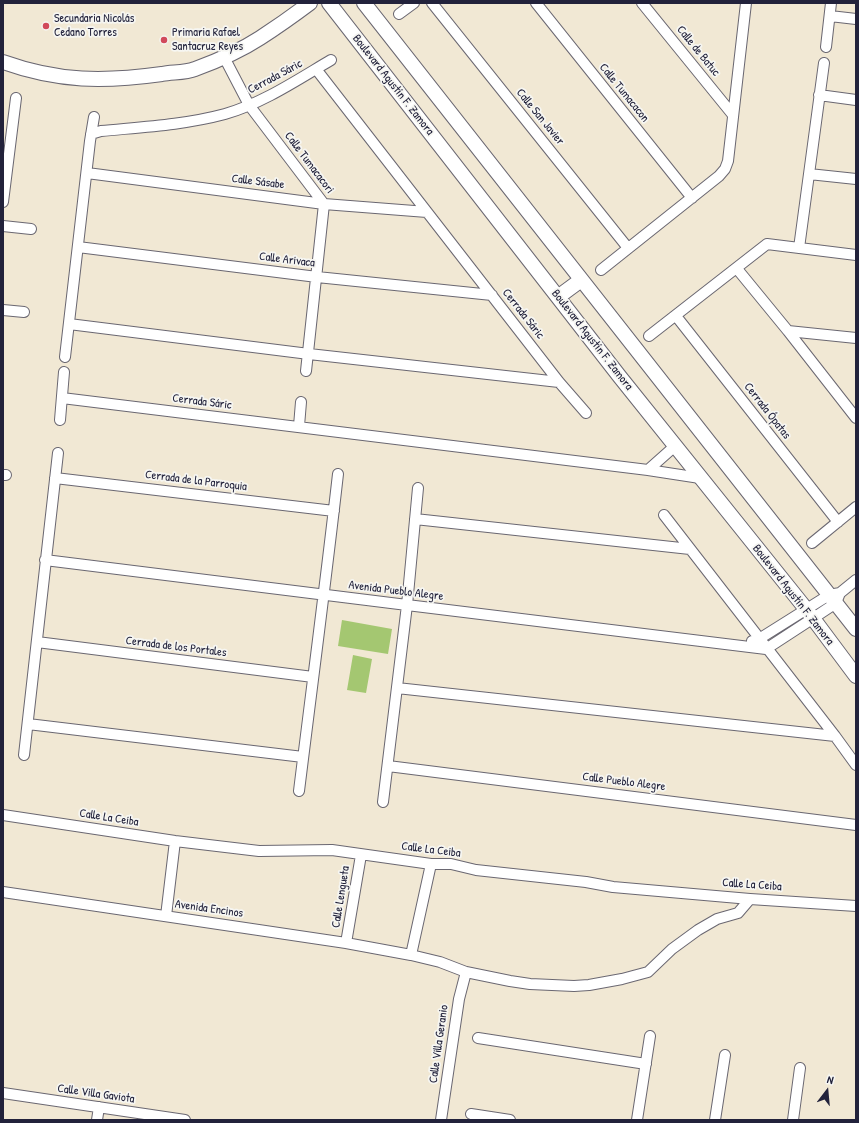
<!DOCTYPE html>
<html>
<head>
<meta charset="utf-8">
<style>
  body { margin:0 }
  #map { position:relative; width:859px; height:1123px; overflow:hidden; background:#f1e8d4; font-family:"Patrick Hand",sans-serif }
  canvas { display:block }
  .frame { position:absolute; inset:0; border:4px solid #22223b; pointer-events:none }
  .north { position:absolute; left:807px; top:1071px; width:40px; height:40px; -webkit-text-stroke:3px #f6f6f2; paint-order:stroke; rotate:16deg; font-size:11px; font-weight:700; line-height:16px; text-align:center; color:#22223b }
  .north::after { content:''; display:block; margin:auto; width:14px; height:18px; background:#22223b; clip-path:polygon(50% 0,100% 100%,50% 72%,0 100%) }
</style>
</head>
<body>
<div id="map">
<canvas width="859" height="1123"></canvas>
<div class="frame"></div>
<div class="north">N</div>
</div>
<script>
const c = document.querySelector('canvas').getContext('2d');
c.lineJoin = 'round';
function fill(path, color) { c.fillStyle = color; c.fill(path, 'evenodd'); }
function trace(path, color, width, dash) { c.strokeStyle = color; c.lineWidth = width; c.lineCap = dash ? 'butt' : 'round'; c.setLineDash(dash || []); c.stroke(path); }
function write(font, color, halo, rows, align = 'center') {
  c.font = font + ' "Patrick Hand",sans-serif'; c.lineWidth = 3.5; c.setLineDash([]); c.textBaseline = 'middle'; c.strokeStyle = halo; c.fillStyle = color; for (const [text, x, y, turn = 0] of rows) {
    c.save(); c.translate(x, y); c.rotate((+turn || 0) * Math.PI / 180); c.textAlign = isNaN(turn) ? turn : align; if (halo) c.strokeText(text, 0, 0); c.fillText(text, 0, 0); c.restore();
  }
}
const green = new Path2D(`
  M342,620L392,629L388,654L338,646Z
  M353,655L372,659L366,693L347,690Z`);
const street = new Path2D(`
  M432,3L628,248
  M536,3L692,198
  M642,3L733,115
  M399,14L414,3
  M830,16L856,19
  M826,47L831,3
  M224,57L249,105L324,204L306,371
  M316,69L559,382L586,413
  M819,95L856,100
  M91,134L101,131C142,127 184,125 225,114C263,103 297,80 331,60
  M87,173L324,204L427,212
  M809,174L856,179
  M3,202L16,98
  M3,226L31,229
  M78,247L317,277L492,295
  M799,248L824,63
  M735,269L738,270L788,331L856,418
  M601,270L719,176L725,169L728,161L746,3
  M3,310L24,312
  M676,316L838,522
  M69,324L309,354L559,382
  M788,331L856,338
  M649,336L767,244L856,255
  M65,357L90,141L94,117
  M62,398L648,470L700,478
  M60,420L64,372
  M299,426L301,402
  M648,470L675,446
  M3,475H6
  M55,478L334,511
  M664,515L835,736L856,765
  M415,519L690,549
  M812,543L856,507
  M45,560L407,605L766,649L812,619L836,603L840,593
  M752,641L759,639L829,595L840,593L856,580
  M37,642L313,677
  M397,688L835,736
  M28,724L303,757
  M24,755L58,453
  M388,766L856,825
  M299,791C312,686 326,580 338,474
  M383,802L407,605L418,488
  M3,815L175,841L259,851L332,850L431,864H451L476,870L586,882L613,887L750,899L856,906
  M3,892L346,943L411,955L440,962L466,972L510,981L530,984L574,986L589,985L622,979L648,972L672,949L698,930L717,919L738,913L750,899
  M166,916L175,841
  M346,943L361,855
  M411,955L431,864
  M478,1038L646,1064
  M3,1093L185,1120
  M471,1114L510,1120
  M97,1120L99,1107
  M441,1120L459,999L466,972
  M637,1120L650,1036
  M715,1120L725,1055
  M793,1120L800,1068`);
const secondary = new Path2D(`
  M329,3L620,377L806,609L856,676
  M364,3L856,629
  M3,62C59,82 104,82 162,74C172,72 185,73 195,69C217,61 240,51 260,38C277,27 294,15 310,3
  M558,297L581,280`);
const markers = [
  [46,26,4,"#d1495b"],
  [164,40,4,"#d1495b"]
];
const poiNames = [
  ["Secundaria Nicolás",54,19],
  ["Cedano Torres",54,33],
  ["Primaria Rafael",172,33],
  ["Santacruz Reyes",172,47]
];
const streetNames = [
  ["Calle de Batuc",698,51,51],
  ["Cerrada Sáric",275,77,-28],
  ["Boulevard Agustín F. Zamora",393,85,52],
  ["Calle Tumacacon",624,93,51],
  ["Calle San Javier",540,117,51],
  ["Calle Tumacacori",309,163,53],
  ["Calle Sásabe",258,182,7],
  ["Calle Arivaca",287,260,7],
  ["Cerrada Sáric",523,314,52],
  ["Boulevard Agustín F. Zamora",592,340,52],
  ["Cerrada Sáric",202,402,7],
  ["Cerrada Ópatas",767,411,52],
  ["Cerrada de la Parroquia",196,481,7],
  ["Avenida Pueblo Alegre",396,591,7],
  ["Boulevard Agustín F. Zamora",793,595,52],
  ["Cerrada de los Portales",176,647,7],
  ["Calle Pueblo Alegre",624,782,7],
  ["Calle La Ceiba",109,818,9],
  ["Calle La Ceiba",431,850,7],
  ["Calle La Ceiba",752,885,4],
  ["Calle Lengueta",341,897,-81],
  ["Avenida Encinos",209,909,8],
  ["Calle Villa Geranio",439,1044,-82],
  ["Calle Villa Gaviota",96,1094,8]
];
fill(green, '#a4c771');
trace(street, '#6a6771', 12);
trace(secondary, '#6a6771', 16);
trace(street, '#fff', 10);
trace(secondary, '#fff', 14);
for (const [x, y, r, color] of markers) { const dot = new Path2D(); dot.arc(x, y, r, 0, 2 * Math.PI); c.fillStyle = color; c.fill(dot); trace(dot, '#f6f6f2', 1.5); }
write('12px', '#22223b', '#f6f6f2', poiNames, 'left');
write('12px', '#22223b', '#f6f6f2', streetNames);
</script>
</body>
</html>
